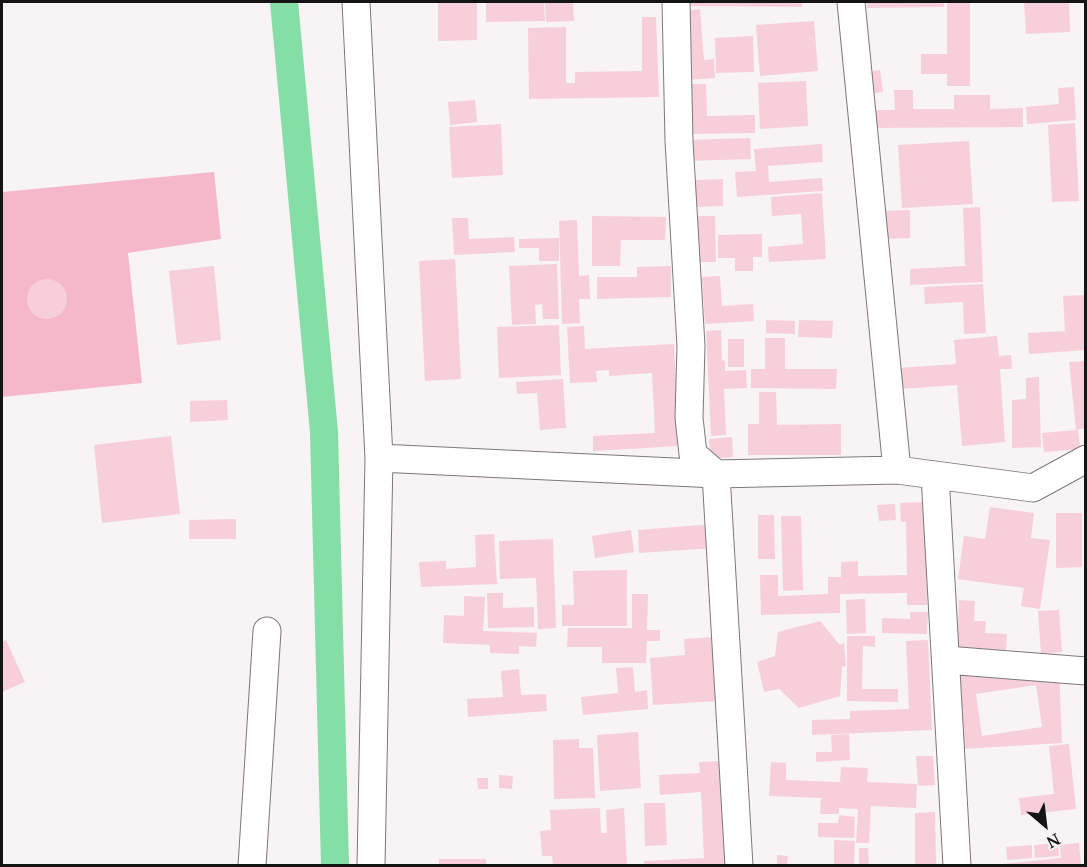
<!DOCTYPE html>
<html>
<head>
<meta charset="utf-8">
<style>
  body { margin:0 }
  #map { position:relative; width:1087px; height:867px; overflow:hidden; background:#f8f3f4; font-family:"Noto Serif",serif }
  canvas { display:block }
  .frame { position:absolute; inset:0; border:3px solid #161515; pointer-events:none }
  .north { position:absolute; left:1015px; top:795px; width:60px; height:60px; -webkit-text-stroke:4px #f8f3f4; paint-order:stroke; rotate:152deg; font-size:16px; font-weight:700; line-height:24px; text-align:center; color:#161515 }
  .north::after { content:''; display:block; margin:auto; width:21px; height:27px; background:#161515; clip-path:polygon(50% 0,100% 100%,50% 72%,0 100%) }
</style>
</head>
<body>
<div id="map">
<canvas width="1087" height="867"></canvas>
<div class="frame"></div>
<div class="north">N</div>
</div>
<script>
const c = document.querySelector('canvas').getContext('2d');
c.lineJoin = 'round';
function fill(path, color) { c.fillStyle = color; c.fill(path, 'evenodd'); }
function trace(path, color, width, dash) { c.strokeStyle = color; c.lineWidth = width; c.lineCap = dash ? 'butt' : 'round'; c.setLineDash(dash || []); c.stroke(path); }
const green = new Path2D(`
  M214,172L221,239L128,253L142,383L2,397V192Z`);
const canal = new Path2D(`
  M284,2L324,432L335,866`);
const building = new Path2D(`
  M438,2H477V40L438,41Z
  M544,2L545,21L486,22V3Z
  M545,2L573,3L574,21L546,22Z
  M683,2H802V7L683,6Z
  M867,2H944V7L867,8Z
  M947,2H970V86H947V74H921V54H947Z
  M1024,2H1069L1070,32L1026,34Z
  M700,9L704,60L714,59L715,78L687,80L682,11Z
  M642,17H656L659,97L529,99L528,28L566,27V83H575V72L642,71Z
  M814,21L818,71L760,76L756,25Z
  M753,36L754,72L716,73L715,38Z
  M880,70L883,92L869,94L866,72Z
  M806,81L808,126L760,129L758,83Z
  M687,84H706L707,116L755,115V133L688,134Z
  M1074,87L1076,120L1027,124L1026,107L1059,104L1058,88Z
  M894,90H913V109H954V95H990V109L1023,108V127L869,128V110H895Z
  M475,100L477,122L450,125L448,102Z
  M1075,123L1079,201L1052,202L1048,125Z
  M501,124L503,175L452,178L449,127Z
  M750,138L751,159L686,161V140Z
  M969,141L973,204L902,208L898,145Z
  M822,144L823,162L768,166L769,182L822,178L823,191L737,197L735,172L756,171L754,149Z
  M723,179V206L696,207L695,180Z
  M822,193L826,259L769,262L768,247L803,244L801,214L772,216L771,197Z
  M980,207L983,282L910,285V269L965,266L963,208Z
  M910,210V238L881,239V211Z
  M592,216L666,217L665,240H621L620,266H592Z
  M697,216H715L716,262H698Z
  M452,218H468L469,239L514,237L515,252L454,255Z
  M577,220L579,276L589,275L590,299H579L580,323L562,324L559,221Z
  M762,234V257H753V271H735V258H718V235Z
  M559,238V261H539V248H519V239Z
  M455,259L461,379L425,381L419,261Z
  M557,264L559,319H543L542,304L535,305L536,324L512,325L509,266Z
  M214,266L221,340L177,345L169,271Z
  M671,266V297L597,299V277H637V267Z
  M720,276L722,306L753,304L754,321L705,324L702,277Z
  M27 299a20 20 0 1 1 40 0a20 20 0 1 1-40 0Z
  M983,284L986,333L964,334L963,302L925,304L924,287Z
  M1086,295V350L1029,354L1028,333L1065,331L1063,296Z
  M766,320L795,321V334L766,333Z
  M799,320L833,321L832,338L798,337Z
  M559,325L561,375L499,378L497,327Z
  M584,326L585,349L674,344L679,446L593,451V436L655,433L652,373L609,376V370L596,371L597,382L570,383L567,327Z
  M721,330L722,361L725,360V371L746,370L747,388L724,389L726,435L711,436L706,331Z
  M997,336L999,356L1011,355L1012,369H1000L1005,442L962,446L957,385L899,389L898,368L956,364L954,340Z
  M765,338H785V369H837L836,389L751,388V369H765Z
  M728,339H744V367H728Z
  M1085,361L1086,429H1078L1080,449L1044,452L1042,433L1076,430L1069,362Z
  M1039,377L1041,447L1012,448V400L1026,399V378Z
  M563,379L566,428L540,430L537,393L517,394L516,382Z
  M759,392H776L777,425L841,424V455H748V424H759Z
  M227,400L228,420L190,422V401Z
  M171,436L180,514L102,523L94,445Z
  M732,437L733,457L711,459L709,439Z
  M926,502L927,605H907V593L840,594V613L761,615L760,575H778V596L828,594V577H841V562L858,561V576L907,575L906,522H901L900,503Z
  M895,504L896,520L879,521L877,505Z
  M990,507L1034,513L1031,538L1050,540L1040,609L1021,606L1024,588L958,579L964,536L985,539Z
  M1056,513H1082V567L1056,568Z
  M758,515H774L775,559H758Z
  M781,516H801L803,590L783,591Z
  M236,519V539H189V520Z
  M712,524L714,548L639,553L638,530Z
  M631,530L634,552L595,558L592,536Z
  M494,534L497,584L421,587L419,562L446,561V569L476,567L475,535Z
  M553,539L556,628L538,629L536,578L500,579L499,541Z
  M627,570V626H562V605H574L573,571Z
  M487,593H503V608L534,607V627L488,628Z
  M632,594H648L647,630H660V641H647L646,663H602V647H567L568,628H632Z
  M464,596L485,597L483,631L537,633L536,647L519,646V654L490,653V645L443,643L444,615L464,616Z
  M865,599L866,633L847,634L846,600Z
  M959,600L975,601L974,621H986L985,633L1007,634L1006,650L957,648Z
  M1059,610L1062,652L1041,654L1038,611Z
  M910,612H928L927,634L882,633V618L910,619Z
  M820,621L840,645L844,643L846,666L842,667L840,696L799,708L779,689L764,692L757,662L775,656L778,632Z
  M847,636H875V647L863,646L862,689H898V702L847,701Z
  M714,637L719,701L653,705L650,658L685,655L684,639Z
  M6,640L25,682L2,692V642Z
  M928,640L932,730L812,735V720L850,719V711L909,709L906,641Z
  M633,667L635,692L647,690L648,709L583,715L581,697L618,693L616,668Z
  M519,669L521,695L546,694L547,711L468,717L467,699L503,697L501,671Z
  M1059,670L1062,743L963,749L959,676ZM1036,685L1042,727L982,736L976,694Z
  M638,732L641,788L600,791L597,735Z
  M849,734L850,760L816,762V752H832L831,735Z
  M579,739V748H593L595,798L554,799L553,740Z
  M1069,744L1076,809L1021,815L1019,798L1054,794L1049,746Z
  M916,756H933L935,785L918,786Z
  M720,761L726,866H644V861L704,858L701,792L660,795L659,775L700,773L699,762Z
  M771,762L786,763V780L840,782L841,767L868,768L867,782L917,784L916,808L871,806L869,843H856L858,809L839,808V814H820L821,798L769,796Z
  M499,775L513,776L512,789L499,788Z
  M477,778H488V789H478Z
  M644,803H665L667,845L645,846Z
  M600,808L601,833H607L606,810L624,808L627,866H553L552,856H542L540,831L551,830L550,810Z
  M935,812L936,866H915V813Z
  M839,815L855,817L854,838L818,837V823H838Z
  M834,840L855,841L854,865H834Z
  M1058,843L1059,856L1035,858L1034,845Z
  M1079,843L1081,866H1003V864L1061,858L1060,845Z
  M1032,845V858L1007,860L1006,847Z
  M859,848H868L869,866H859Z
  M777,855L788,856L787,866H777Z
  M439,859H486V866H439Z`);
const minor = new Path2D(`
  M356,2L379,458L371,866
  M676,2L679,141L691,346L689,418L693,454L716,474L739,866
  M851,2L897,470
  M379,458L716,474L897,470L1033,488L1086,459
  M935,475L957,866
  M946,660L1086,671
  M252,866L267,631`);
fill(green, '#f5b8cb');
trace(canal, '#86dea7', 28);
fill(building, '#f6cfdb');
trace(minor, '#7d787a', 29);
trace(minor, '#fff', 27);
</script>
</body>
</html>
